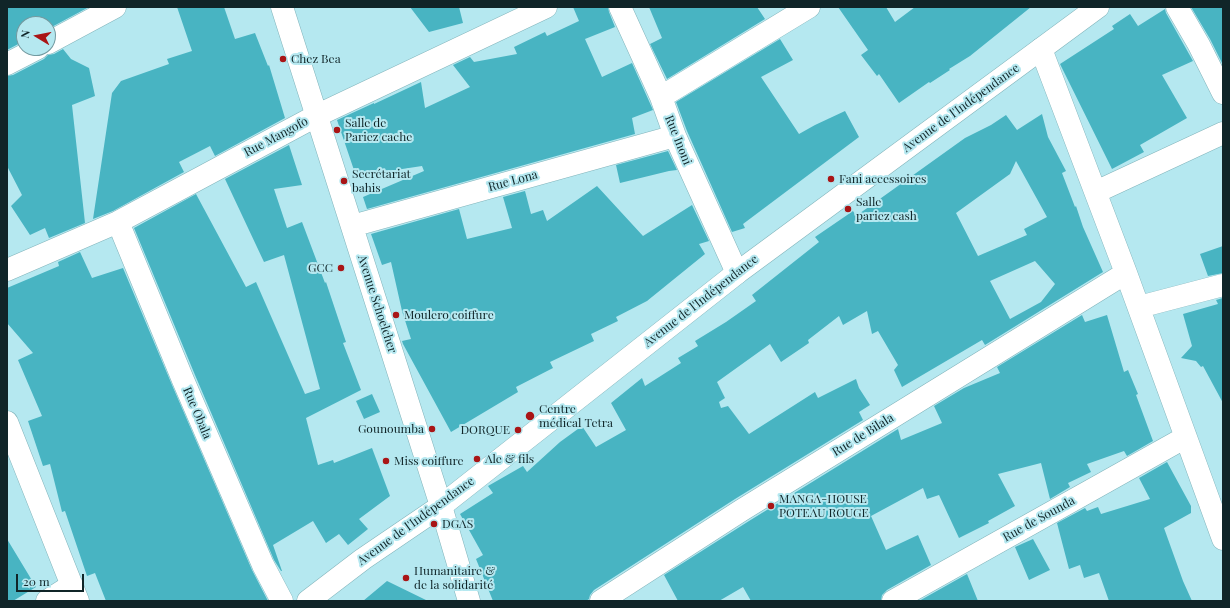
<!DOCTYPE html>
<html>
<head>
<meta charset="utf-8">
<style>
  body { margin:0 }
  #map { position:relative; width:1230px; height:608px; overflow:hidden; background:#b5e8f0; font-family:"Playfair Display",serif }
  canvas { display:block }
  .frame { position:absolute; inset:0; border:8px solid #102528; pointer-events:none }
  .north { position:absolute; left:16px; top:16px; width:40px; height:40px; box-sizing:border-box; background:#b5e8f0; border:1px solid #739aa0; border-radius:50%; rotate:280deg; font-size:11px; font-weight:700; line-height:16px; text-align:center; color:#102528 }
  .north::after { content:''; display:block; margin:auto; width:14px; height:18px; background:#a91516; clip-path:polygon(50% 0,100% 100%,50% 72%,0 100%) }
  .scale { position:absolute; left:16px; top:574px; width:68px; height:18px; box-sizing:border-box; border:2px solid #102528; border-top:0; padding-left:5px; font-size:12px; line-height:14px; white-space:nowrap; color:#102528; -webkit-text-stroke:3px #b5e8f0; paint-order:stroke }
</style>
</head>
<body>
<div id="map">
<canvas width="1230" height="608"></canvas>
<div class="frame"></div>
<div class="north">N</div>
<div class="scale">20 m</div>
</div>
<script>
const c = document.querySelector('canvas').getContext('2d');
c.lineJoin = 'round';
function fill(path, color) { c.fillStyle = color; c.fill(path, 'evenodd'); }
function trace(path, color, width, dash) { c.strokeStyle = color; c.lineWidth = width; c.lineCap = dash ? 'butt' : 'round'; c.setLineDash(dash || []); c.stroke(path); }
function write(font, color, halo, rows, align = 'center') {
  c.font = font + ' "Playfair Display",serif'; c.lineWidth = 4; c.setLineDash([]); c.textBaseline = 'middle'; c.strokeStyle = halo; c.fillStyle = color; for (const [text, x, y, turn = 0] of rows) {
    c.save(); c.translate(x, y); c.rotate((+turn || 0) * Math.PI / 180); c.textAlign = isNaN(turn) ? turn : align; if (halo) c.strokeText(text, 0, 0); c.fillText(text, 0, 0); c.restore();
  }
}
const building = new Path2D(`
  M7,7H89L48,29V24H24V41L7,50Z
  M177,7H224L235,39L255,33L268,66L269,65L285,118L215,156L210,146L179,162L184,172L113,211L93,219L112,93L121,81L169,64L167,59L192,51Z
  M410,7H459L463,23L429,32Z
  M573,7H608L609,12L615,27L585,39L602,77L632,63L653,110L632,118L635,134L367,209L363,197L424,171L422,166L356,176L337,120L374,103V104L421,82L425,108L470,87L453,65L470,57L474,62L517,54L514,47L545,32L547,36L579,21Z
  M649,7H757L765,19L667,79L650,44L662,38Z
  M838,7H886L895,22L915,7H1031L970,56L949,69L950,70L930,83L929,82L899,103L879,74L877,76L861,55L868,50Z
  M1191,7H1223V65L1210,39Z
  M1165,9L1166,13L1193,61L1162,75L1187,118L1140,145L1144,152L1112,169L1060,64L1114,29L1112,26L1130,14L1138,26Z
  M780,39L793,60L761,77L799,134L815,125L845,111L859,137L743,224L745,228L732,232L687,131L676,102Z
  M63,49L71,59L89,68L95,96L72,105L85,223L49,238L45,228L30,235L11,206L22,195L7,166V76L13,75L44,59L48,55L54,54Z
  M1042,114L1048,137L1066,171L1062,173L1075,207L1076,206L1083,227L1103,272L985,345L982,340L902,387L894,370L898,365L878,331L872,334L867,311L843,325L839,316L808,340L809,343L781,362L770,344L717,382L725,398L719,402L721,408L728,406L749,434L815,392L818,398L856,379L859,388L870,405L859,412L863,420L735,499L594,590L590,595L589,599L586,601H493L476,559L483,555L460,514L493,493L488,486L523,466L527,472L560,442L582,426L596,447L626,430L611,403L642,378L645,386L681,363L678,358L698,346L695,341L726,322L756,301L752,295L819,242L815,237L853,211L856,216L965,138L991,125L1006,115L1017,130ZM1016,161L1047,217L1024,229L1027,235L978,256L956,213L1010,174ZM1035,261L1055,284L1041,302L1010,319L990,281Z
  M289,145L302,185L274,189L287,228L302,222L325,283L326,282L346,342L343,343L361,390L306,418L318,465L333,460L334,463L372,448L390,496L359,519L368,529L348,545L339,534L326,543L313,521L273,545L282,571H281L274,560L195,375L134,228L196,194L246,287L256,282L305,394L320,389L284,255L264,262L225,179Z
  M668,151L677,170L669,171L620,183L616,165Z
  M597,186L643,236L692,205L709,241L699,244L705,254L647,301L616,317L618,321L591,334L594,341L550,362L553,368L516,387L518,392L451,432L403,344L402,341L411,339L402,311L391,262L382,265L371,234L459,209L467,239L512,228L503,197L525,191L531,214L543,210L547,221Z
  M1223,246V273L1208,276L1200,254Z
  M80,252L92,278L123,268L172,385L252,570L268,601H106L95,573L87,576L65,511L62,512L50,464L43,466L28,421L42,416L18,360L33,353L7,323V288L59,266L58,262Z
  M1223,298V403L1203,366L1201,367L1196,361L1181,358L1192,346L1183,314L1218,304L1216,300Z
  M1082,315L1085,322L1107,315L1124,372L1128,370L1138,394L1136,395L1153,441L1127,456L1124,451L1087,464L1091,472L1068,483L1070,487L1050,499L1041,463L998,474L1015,506L988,521L989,523L959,538L939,495L927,499L923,488L871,516L886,550L918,535L931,565L887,590L882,595L881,601H751L743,587L719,601H678L664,575L749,521L898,429L901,440L942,423L934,406L964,388L1000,373L997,367Z
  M372,394L380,412L364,419L356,401Z
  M1167,462L1191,506V513L1164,528L1183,581L1192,601H1109L1099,573L1084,578L1080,565L1069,569L1057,523L1085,508L1087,511L1098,507L1101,514L1150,499L1139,478Z
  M7,539L36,587L13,601H7Z
  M1033,539L1050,570L1029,580L1015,547Z
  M967,574L978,601H919Z
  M387,581L428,601H363Z`);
const minor = new Path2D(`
  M282,7L441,506L469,601
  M620,7L661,97L675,136L737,273
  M1177,7L1199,45L1223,93
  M48,43L115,7
  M1041,49L1126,273L1223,539
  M7,64L38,48
  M661,97L809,7
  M1096,192L1223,133
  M118,222L183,380L263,565L282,601
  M352,226L675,136
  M7,270L118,222L316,116L546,7
  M1139,307L1223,285
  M7,422L78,601
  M47,601L72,585
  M601,601L742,510L1126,273
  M893,601L1186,437`);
const tertiary = new Path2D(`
  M308,601L363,559L441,506L737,273L1098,7`);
const markers = [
  [283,59,4,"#a91516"],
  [337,130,4,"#a91516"],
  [831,179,4,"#a91516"],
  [344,181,4,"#a91516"],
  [848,209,4,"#a91516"],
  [341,268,4,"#a91516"],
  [396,315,4,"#a91516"],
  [530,416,5,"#a91516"],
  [432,429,4,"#a91516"],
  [518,430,4,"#a91516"],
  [477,459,4,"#a91516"],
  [386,461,4,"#a91516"],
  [771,506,4,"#a91516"],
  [434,524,4,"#a91516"],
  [406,578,4,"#a91516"]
];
const poiNames = [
  ["Chez Bea",291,59],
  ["Salle de",345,123],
  ["Pariez cache",345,137],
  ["Secrétariat",352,174],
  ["bahis",352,188],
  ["Fani accessoires",839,179],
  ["Salle",856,202],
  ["pariez cash",856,216],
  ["GCC",333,268,"right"],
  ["Moulero coiffure",404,315],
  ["Centre",539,409],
  ["médical Tetra",539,423],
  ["Gounoumba",424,429,"right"],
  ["DORQUE",510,430,"right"],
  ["Ale & fils",485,459],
  ["Miss coiffure",394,461],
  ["MANGA-HOUSE",779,499],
  ["POTEAU ROUGE",779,513],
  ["DGAS",442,524],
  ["Humanitaire &",414,571],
  ["de la solidarité",414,585]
];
const streetNames = [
  ["Avenue de l'Indépendance",961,108,-36],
  ["Rue Mangofo",276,137,-28],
  ["Rue Inoni",678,140,68],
  ["Rue Lona",513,181,-15],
  ["Avenue de l'Indépendance",701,301,-38],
  ["Avenue Schoelcher",377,304,72],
  ["Rue Obala",197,413,67],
  ["Rue de Bilala",863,435,-32],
  ["Rue de Sounda",1039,519,-29],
  ["Avenue de l'Indépendance",416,521,-36]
];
fill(building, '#48b4c2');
trace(minor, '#82b4bb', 23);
trace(tertiary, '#82b4bb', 23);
trace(minor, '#fff', 22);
trace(tertiary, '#fff', 22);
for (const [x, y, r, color] of markers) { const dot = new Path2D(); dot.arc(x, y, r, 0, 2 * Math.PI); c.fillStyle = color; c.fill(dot); trace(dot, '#b5e8f0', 1.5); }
write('12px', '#102528', '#b5e8f0', poiNames, 'left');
write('12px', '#102528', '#b5e8f0', streetNames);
</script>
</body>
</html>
